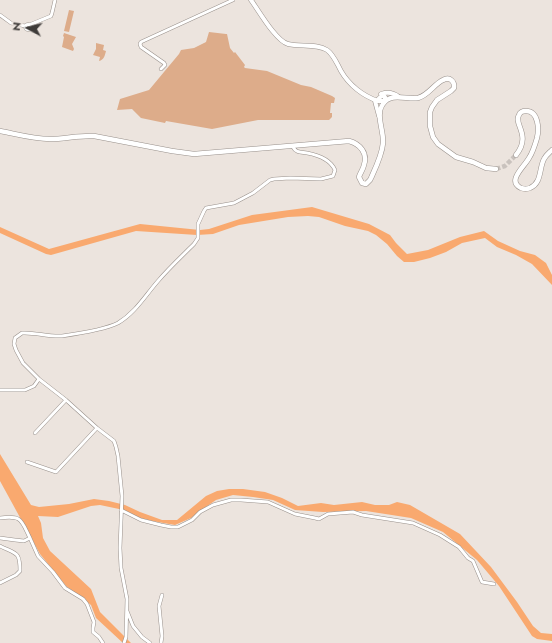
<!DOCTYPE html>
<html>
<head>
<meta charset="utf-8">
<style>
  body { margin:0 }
  #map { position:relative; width:552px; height:643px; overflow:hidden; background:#ece4de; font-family:Jost,sans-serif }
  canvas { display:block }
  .north { position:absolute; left:8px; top:8px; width:40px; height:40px; -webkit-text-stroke:3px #ece4de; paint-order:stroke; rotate:277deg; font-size:11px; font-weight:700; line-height:16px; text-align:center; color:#3e3b39 }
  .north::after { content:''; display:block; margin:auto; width:14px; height:18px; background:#3e3b39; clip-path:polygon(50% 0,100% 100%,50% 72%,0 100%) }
</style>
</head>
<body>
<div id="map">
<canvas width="552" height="643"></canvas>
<div class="north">N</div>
</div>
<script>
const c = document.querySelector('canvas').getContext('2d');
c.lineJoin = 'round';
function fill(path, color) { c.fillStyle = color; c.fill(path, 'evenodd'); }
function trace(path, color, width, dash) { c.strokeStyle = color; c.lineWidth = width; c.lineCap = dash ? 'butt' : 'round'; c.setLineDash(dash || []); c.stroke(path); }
const green = new Path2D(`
  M69,10L74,11L69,32L64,31Z
  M209,32L226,34H227L230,48L234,53L235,52L245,65L244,67L245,68L267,71L301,85L311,87L332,96L335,98L334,103H331L330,113H332V117L329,120H258L212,129L166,121L165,123L141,118L132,109L117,110L120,99L149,90L179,54L181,50L194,48L206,42Z
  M64,33L76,37L72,44L74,49L73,51L62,47L64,37L63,36Z
  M96,43L104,45L103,50L106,51C105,55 104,60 99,61L100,57L93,55L96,49Z`);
const water = new Path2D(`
  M312,207L369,224L390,235L396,243L407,254L428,250L460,237L484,231L498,241L520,251L535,255L546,263L552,275V285L532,264L516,255L497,247L485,238L462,243L446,252L430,258L414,262H404L397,256L387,244L376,235L368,231L345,226L319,217L308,216L288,217L239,225L213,234L197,235L136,231L51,255L46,254L0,233V227L49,249L140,224L200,230L209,229L252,215Z
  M0,454L31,505L39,507L69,504L94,499L109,501L125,505L140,512L162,520H177L206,496L217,491L229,489H243L265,492L282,498L298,506L321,503L334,505L362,502L375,505H389L397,502L410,505L460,534L491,567L517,602L533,626L541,633L552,634V641L537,639L532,636L499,586L477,560L443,532L411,518L366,511L323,512L295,510L273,500L253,497L233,495L216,500L200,511L191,518L175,525L152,521L140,518L119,509L100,505L91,506L58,517L38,516L41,523L43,538L50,551L91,589L100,612L131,643H123L96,618L91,605L66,586L40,554L0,481Z`);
const secondaryTunnel = new Path2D(`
  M496,169L505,166L516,155`);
const minor = new Path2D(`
  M0,15L11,23L25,26
  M25.5 27a2.5 2.5 0 1 1 5 0a2.5 2.5 0 1 1-5 0Z
  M29,25L51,16L52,13L55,0
  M161,69L165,65L164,63L141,47L140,44L141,42L233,0
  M0,390H25L34,386L39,379
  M35,433L66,400
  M27,462L56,472L97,428
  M121,510L141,520L161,525L171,527H178L192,520L200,512L213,505L231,500H241L268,502L295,514L315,518L319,519L328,514L353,512L362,515L413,523L440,535L459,547L468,558L473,561L482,582L494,584
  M0,518C22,515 21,520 30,538L24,541L15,540L0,538
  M30,538L38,556L53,572L65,588L83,599L87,604L94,622L93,628V632L99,637L103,643
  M0,546C16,554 20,551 20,571L16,575L0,583
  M127,611L133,626L142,637L150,643
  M124,643L126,637L127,599L121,568L120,548L122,496L118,456L116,447L114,441L97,428L66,400L39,379L23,363L16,350L14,344L15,338L22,333C35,332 48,337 62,336C76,334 106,329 118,323C135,313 145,296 158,281C169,268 182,256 194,244L198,238V224L204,211L206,208L234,203L253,193L270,180L274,179L290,178L321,179L333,176L335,170C330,159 318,155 307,153C301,152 296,153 293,147
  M161,643L162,636L159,606L162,595`);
const tertiary = new Path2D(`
  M251,0C259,11 276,41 288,44C300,47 316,43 327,50C334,55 337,64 341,71C349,85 363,96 378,101H385V97L384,96C380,95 378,100 376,102
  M381,94C387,92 394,93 399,97
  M375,101L379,116`);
const secondary = new Path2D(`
  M0,131C16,134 33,139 50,139C65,139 79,135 94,136L172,151L194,154L349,141C360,144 368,153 364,165C363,170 360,173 359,177L362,183L366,184L370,180L371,178C376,167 382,155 383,143C384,130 375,115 383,104C391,92 407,100 418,98C429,95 434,84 443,80C450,76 455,82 454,88L451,91L437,100L432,107L430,112V126L433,137L438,144L456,157L473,162L486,168L496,169
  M516,155C532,135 513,124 519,115C520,112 523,111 526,111C539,111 539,130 537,138C535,145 533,152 529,158C525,166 506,181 521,188C524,189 527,189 530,188C542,183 539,168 544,159C546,155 549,153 552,150`);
fill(green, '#ddac8a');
fill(water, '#f9a96f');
trace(secondaryTunnel, '#c9c2bd', 4.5, [4.5, 2]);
trace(minor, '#98908b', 4);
trace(tertiary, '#98908b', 5);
trace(secondary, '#98908b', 5.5);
trace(minor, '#fff', 3);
trace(tertiary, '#fff', 4);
trace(secondary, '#fff', 4.5);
</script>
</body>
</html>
